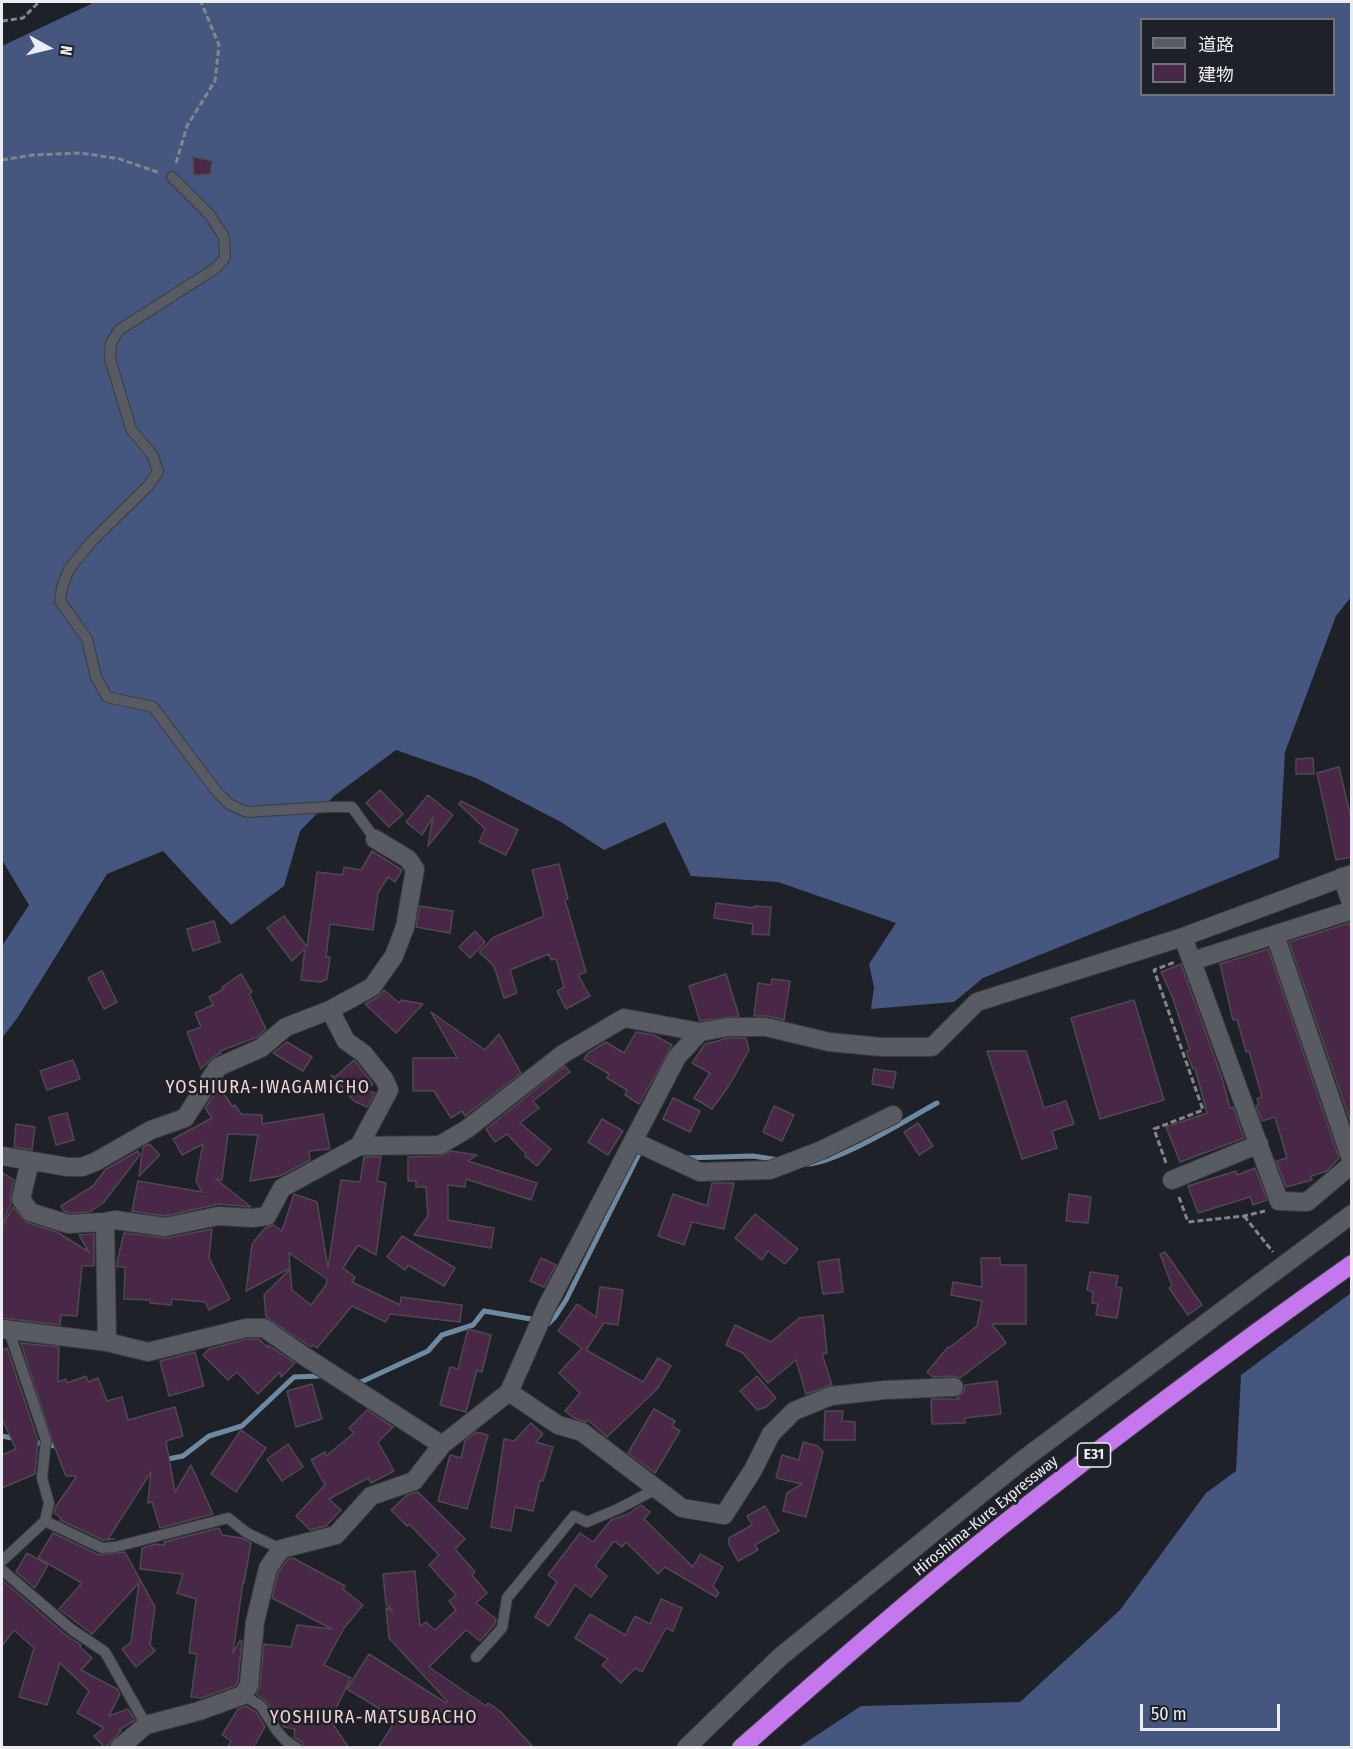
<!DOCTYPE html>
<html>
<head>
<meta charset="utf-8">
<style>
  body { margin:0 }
  #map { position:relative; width:1353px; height:1749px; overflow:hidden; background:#1e2127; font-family:"Fira Sans Condensed","Noto Sans JP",sans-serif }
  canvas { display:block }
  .frame { position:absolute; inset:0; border:3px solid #ebedf1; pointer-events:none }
  .legend { position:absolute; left:1140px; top:18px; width:195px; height:78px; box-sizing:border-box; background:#1e2127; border:2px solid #707378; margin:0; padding:8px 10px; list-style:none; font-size:18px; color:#ebedf1 }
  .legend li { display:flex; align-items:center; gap:12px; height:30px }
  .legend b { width:30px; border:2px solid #707378 }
  .north { position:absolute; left:18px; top:18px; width:60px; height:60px; -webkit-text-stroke:4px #1e2127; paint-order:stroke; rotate:98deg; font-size:16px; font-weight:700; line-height:24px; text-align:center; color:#ebedf1 }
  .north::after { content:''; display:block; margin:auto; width:21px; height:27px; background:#ebedf1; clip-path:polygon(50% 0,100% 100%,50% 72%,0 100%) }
  .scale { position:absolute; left:1140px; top:1704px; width:140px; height:27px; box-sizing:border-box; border:3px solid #ebedf1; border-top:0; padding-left:8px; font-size:18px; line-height:21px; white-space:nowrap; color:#ebedf1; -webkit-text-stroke:4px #1e2127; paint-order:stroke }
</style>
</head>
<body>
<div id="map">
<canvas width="1353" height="1749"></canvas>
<div class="frame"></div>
<ul class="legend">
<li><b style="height:8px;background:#585b62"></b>道路</li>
<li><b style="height:16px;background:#492747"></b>建物</li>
</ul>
<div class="north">N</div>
<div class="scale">50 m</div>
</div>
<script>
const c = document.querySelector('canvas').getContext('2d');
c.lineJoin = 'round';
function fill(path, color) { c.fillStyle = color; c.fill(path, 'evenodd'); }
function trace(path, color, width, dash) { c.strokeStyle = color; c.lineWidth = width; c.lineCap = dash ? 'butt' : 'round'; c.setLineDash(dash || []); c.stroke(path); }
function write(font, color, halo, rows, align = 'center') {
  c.font = font + ' "Fira Sans Condensed",sans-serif'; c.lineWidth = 5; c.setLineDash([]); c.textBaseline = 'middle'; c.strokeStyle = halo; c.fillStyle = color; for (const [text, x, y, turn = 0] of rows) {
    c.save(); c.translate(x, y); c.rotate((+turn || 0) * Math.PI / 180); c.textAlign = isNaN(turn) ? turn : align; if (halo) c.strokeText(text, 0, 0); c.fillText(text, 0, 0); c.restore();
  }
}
const forest = new Path2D(`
  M90,2H1351V597L1336,616L1285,752L1279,858L983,978L954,1002L871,1009L874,987L869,964L896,923L778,882L691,876L665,822L604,850L561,822L476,778L396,750L334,796L300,831L284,886L231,925L163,851L107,874L18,1017L2,1038V946L29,905L2,860V46L91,4ZM1142,20H1334V94H1142Z
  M1351,1293V1747H799L861,1706L1020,1702L1120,1610L1206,1493L1236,1471L1241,1375Z`);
const stream = new Path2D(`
  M684,1158L753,1156L779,1160
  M800,1164C829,1169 909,1118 937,1103
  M548,1324L555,1317L566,1300L639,1154
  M354,1382H361L428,1351L442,1335L473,1325L484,1311L531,1319
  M2,1436L17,1439
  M32,1442L61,1447
  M163,1460L183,1456L209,1436L242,1426L294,1377L319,1376`);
const building = new Path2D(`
  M193,157L212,161L210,174L194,175Z
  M1313,758L1314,774H1296V759Z
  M1339,767L1352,823V857L1336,860L1317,773Z
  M380,790L403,814L389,827L366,803Z
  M428,795L453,815L428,846L433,817L422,835L406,822Z
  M461,801L518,830L506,855L479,842L485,829L459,804Z
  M372,851L402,870L395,882L388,877L378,893L373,930L330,924L326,957H330L327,979L321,982L301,980L305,949L292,961L267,928L284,916L307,947L317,872L343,875L344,867L361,870Z
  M559,864L568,899L565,900L586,972L578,975L590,996L566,1009L557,991L564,987L556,959L551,960L549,954L510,970L517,993L504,998L494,966L479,952L494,937L544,916L532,870Z
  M716,903L754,908V906L771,907L769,935L752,934L753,924L714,918Z
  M420,906L453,911L450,933L416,927Z
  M214,921L220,942L193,951L187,929Z
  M1349,923L1352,933V1126L1289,942Z
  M475,931L485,942L470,958L459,947Z
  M1268,949L1339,1158L1327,1171L1311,1176L1312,1180L1286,1187L1276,1161L1287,1158L1275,1117L1262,1121L1256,1106L1259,1105L1257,1099L1262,1097L1249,1051L1246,1052L1237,1019L1233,1020L1220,964Z
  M1181,964L1222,1078L1230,1108L1233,1107L1244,1138L1180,1162L1166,1127L1207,1113L1195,1068L1193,1069L1186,1051L1190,1050L1172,996L1161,972Z
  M102,971L117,1002L104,1009L88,978Z
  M241,974L252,992L249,994L266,1029L257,1037L220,1051L221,1053L213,1057L201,1069L187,1032L201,1027L195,1013L213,1005L209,997L224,989L222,987Z
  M726,974L739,1016L700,1021L689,986Z
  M772,979L790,981L784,1020L768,1016H754L758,983L771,985Z
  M384,990L399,1003L401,1000L423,1004L396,1033L365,1004L378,997Z
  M1134,1000L1164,1100L1100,1119L1071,1018Z
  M431,1012L485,1050L499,1034L521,1073L465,1116L462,1111L451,1118L434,1091H413V1058H457Z
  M636,1032L654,1035L672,1045L639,1104L625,1095L627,1090L607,1078L609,1074L584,1059L588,1053L606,1042L624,1053Z
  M729,1038H746L749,1050L730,1084L712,1109L694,1098L710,1073L692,1063L705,1044Z
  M287,1042L312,1057L303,1071L273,1053Z
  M987,1051H1026L1044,1108L1066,1101L1074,1124L1052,1131L1057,1148L1022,1159Z
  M73,1060L80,1079L47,1090L40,1071Z
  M354,1060L373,1084L366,1090L375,1093L367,1107L354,1101L331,1075L335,1077Z
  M565,1066L570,1072L533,1101L539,1108L520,1123L551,1149L537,1166L525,1156L526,1154L507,1134L495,1142L486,1129Z
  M874,1069L896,1072L893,1088L872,1084Z
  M221,1090L233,1107L235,1105L241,1114L262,1115V1124L323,1114L330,1149L309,1151L310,1160L280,1176L250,1181L258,1135L228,1134L222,1180L216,1179L251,1207L219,1204L165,1216L132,1211L138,1181L202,1192L196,1181L203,1144L182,1155L173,1139L212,1118L205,1108L213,1096Z
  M673,1098L700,1111L690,1132L663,1119Z
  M774,1106L794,1115L782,1141L763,1132Z
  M67,1113L74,1140L56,1145L49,1117Z
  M602,1119L623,1131L608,1155L588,1142Z
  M918,1123L933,1146L919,1155L904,1132Z
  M16,1124L35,1127L32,1150L14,1147Z
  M149,1144L160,1155L139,1176L143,1147Z
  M138,1151L140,1155L103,1203L90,1212L69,1213L64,1211L61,1206L93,1186L106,1169Z
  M451,1151L477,1155L468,1161L537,1183L531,1200L466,1179L465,1187L448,1185V1220L494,1228L491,1248L414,1235L428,1216L426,1187H416V1181H408V1157L440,1156Z
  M364,1157H381L377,1181L386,1183L376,1255L358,1245L343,1268L355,1277L352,1282L400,1305L401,1297L462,1305L460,1322L390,1314L386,1322L352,1306L317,1348L313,1345L311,1347L266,1317L264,1295L290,1269L292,1290L311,1305L326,1285L327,1279L289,1253L290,1268L246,1291L252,1244L265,1228L274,1225L282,1231L294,1194L317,1202L328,1268L341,1180L360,1182Z
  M1255,1168L1267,1200L1253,1205L1250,1197L1198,1213L1188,1186L1236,1171L1237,1175Z
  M2,1173L14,1180L10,1197L11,1204L2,1223Z
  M712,1183H734L724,1229L692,1222L684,1245L658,1236L673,1194L707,1206Z
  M1069,1194L1091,1197L1088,1223L1066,1221Z
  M13,1207L26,1222L57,1232L89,1252L79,1235L94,1234V1266H82L77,1316L61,1315L60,1325L2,1318V1226Z
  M755,1214L798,1249L785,1264L768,1251L762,1260L735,1238Z
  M212,1229L209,1258L230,1299L209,1310L205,1302L172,1299L171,1305L150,1303V1300L124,1299L125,1267H117V1262L124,1233L167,1238Z
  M402,1236L455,1268L444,1286L408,1265L405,1270L387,1257Z
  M1165,1252L1202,1305L1188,1315L1169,1288L1172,1286L1160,1254Z
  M541,1258L556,1265L544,1287L530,1281Z
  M981,1258H1000V1265H1026V1324H992L1006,1343L960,1378L954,1376L933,1377L927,1372L948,1347L949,1348L977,1326L982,1301L951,1295L953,1282L982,1287Z
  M839,1259L843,1292L823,1294L818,1262Z
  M1090,1272L1118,1276L1116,1287L1122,1288L1117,1318L1096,1315L1098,1304L1092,1303L1093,1292L1087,1290Z
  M600,1287L623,1290L618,1325L604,1323L586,1350L643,1382L658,1358L671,1366L657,1389L607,1437L588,1420L586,1422L574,1418L565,1411L580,1393L559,1373L582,1348L558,1331L577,1304L596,1317Z
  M823,1315L827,1353L822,1354L832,1385L806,1394L796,1360L768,1383L743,1353L726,1345L735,1325L771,1342L799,1318Z
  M468,1329L491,1335L482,1372L477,1370L466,1412L440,1405L450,1367L458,1369Z
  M247,1339H259L268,1348V1345L295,1363L281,1377L280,1372L258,1394L237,1372L228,1380L203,1355L209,1349Z
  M21,1343L59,1347L58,1382L66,1379L67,1383L86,1376L88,1382L98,1378L107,1401L122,1397L128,1420L175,1407L183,1436L166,1441L175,1492L191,1465L213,1514L160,1528L152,1502L148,1503L151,1472L108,1539H114L103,1540L60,1520L61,1518L54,1513L56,1506L77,1476H66L53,1443Z
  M7,1348L38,1441L35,1474L2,1488V1455L16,1449L2,1419V1350Z
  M195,1352L204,1386L169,1396L160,1361Z
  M757,1376L776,1398L766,1407L757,1410L740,1391Z
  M997,1381L1001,1414L965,1418V1423L932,1424L931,1399H959L957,1397L964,1392L965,1385Z
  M312,1384L322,1419L296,1427L287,1391Z
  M654,1409L675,1421L672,1426L680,1431L655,1473L628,1453Z
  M367,1410L393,1427L378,1442L394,1471L371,1483L368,1478L329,1499L341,1510L326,1526L310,1530L296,1516L325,1485L311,1460L325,1452L326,1456L354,1433L349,1428Z
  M825,1411H843L842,1421L855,1422V1440H824Z
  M531,1423L543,1434L536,1442L553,1447L543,1481L540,1480L533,1511L515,1507L511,1531L491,1527L504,1439L514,1441Z
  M241,1430L266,1448L236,1492L211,1474Z
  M476,1432L488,1435L467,1509L438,1501L450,1455L461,1458L465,1441Z
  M803,1442L818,1446L823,1452L806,1517L783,1511L787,1493L802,1484L776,1478L782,1455L799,1460Z
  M288,1444L303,1467L282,1481L267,1459Z
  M418,1492L465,1539L455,1549L475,1572L472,1575L487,1593L476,1603L496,1619L495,1624L480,1641L466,1630L429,1667L486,1706L488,1703L500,1711L534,1748H378L394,1723L378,1721L380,1709L347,1689L369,1654L446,1703L447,1701L389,1638L386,1608L393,1611L386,1604L383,1574L415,1571L420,1626L426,1622L435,1630L456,1610L449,1601L456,1595L429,1565L439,1555L409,1524L407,1526L391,1510L407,1495Z
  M641,1505L650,1512L644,1519L693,1567L700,1554L723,1567L713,1586L719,1593L716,1597L665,1567L658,1574L626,1542L622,1547L614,1541L595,1566L607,1576L591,1597L575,1585L549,1626L535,1617L557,1582L548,1575L580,1533L593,1542L611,1520L628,1514Z
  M765,1506L779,1531L755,1545L758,1550L738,1561L729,1544V1538L752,1525L747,1516Z
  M219,1528L222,1535L242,1538L251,1543L244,1583L243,1582L233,1653L240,1640L242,1641L238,1681L235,1686L201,1698L191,1697L197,1654L189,1653L196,1599L177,1593L183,1574L140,1569L142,1548L156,1544L165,1545L164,1542Z
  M53,1533L99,1555L125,1552L155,1607L150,1645L155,1651L136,1667L122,1649L131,1642L139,1583L92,1634L59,1609L82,1583L38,1558Z
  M27,1553L48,1565L35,1588L16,1572Z
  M293,1558L345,1586L343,1589L363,1605L344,1628L324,1665L351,1678L330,1720L349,1748H304L302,1742L294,1737L295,1729L284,1727L267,1702L256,1694L260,1686L264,1644L291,1647L297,1625L332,1629L272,1598L278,1573L288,1559Z
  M2,1580L66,1635L81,1645L80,1647L92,1658L81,1670L117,1689L120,1694L109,1716L128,1709L135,1720L119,1730L121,1731L105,1748L94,1736L104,1728L77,1713L89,1691L60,1663L47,1705L19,1697L34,1648L14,1630L2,1646Z
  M661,1599L682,1608L673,1631L666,1628L642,1672L635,1668L621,1683L602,1665L608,1659L575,1638L590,1614L625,1635L635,1616L650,1624Z
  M246,1706L256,1712L265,1727L253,1748H227L231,1741L222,1735L238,1709Z`);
const path = new Path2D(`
  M2,21L23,18L39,2
  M2,160L33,155L81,153L120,159L160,173
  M176,163L187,126L215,81L219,45L201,2
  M1166,1163L1154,1129L1203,1110L1154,970L1175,962
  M1179,1197L1188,1222L1244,1216L1265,1211
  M1244,1216L1273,1252`);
const service = new Path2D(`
  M172,177L209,214L224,237L225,258L216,268L119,330L111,343L110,359L131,429L153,456L158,472L148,486L91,542L69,569L62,587L60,601L87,639L96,677L107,697L153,707L217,792L229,804L247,812L329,807H352L375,839
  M45,1521L102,1548L115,1547L228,1518L247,1533L281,1549
  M2,1561L45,1521L49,1503L42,1478L46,1440L9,1331
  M2,1570L71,1629L105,1652L146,1725
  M476,1657L502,1628L507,1598L574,1516L587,1522L620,1508L656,1489
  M243,1695L261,1706L277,1731L285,1740L297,1748`);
const minor = new Path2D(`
  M1342,877L1352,905
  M1275,935L1352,1162
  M1183,937L1279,1201L1307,1202L1352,1164
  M1192,961L1352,910
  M330,1010L346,1041L363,1053L384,1079L389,1090L359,1146
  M633,1141L700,1172L770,1170L822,1150L893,1115
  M2,1156L68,1167H82L95,1162L151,1130L185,1118L218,1067L261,1048L286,1027L330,1010L372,987L394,956L405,927L415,869L408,859L375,839
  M30,1161L21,1199L30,1212L68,1224L105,1222L107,1342
  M1172,1180L1259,1144
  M105,1222L115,1220L165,1227L218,1216L252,1218L267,1216L282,1188L359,1146L440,1145L467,1129L563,1054L624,1018L700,1032L728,1027H766L829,1042L882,1047H932L977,1002L1183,937L1352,874
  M2,1329L107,1342L148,1352L246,1328H264L304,1356L442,1445
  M509,1392L558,1425L582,1432L682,1508L724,1515L753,1470L771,1434L794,1411L831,1396L885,1390L954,1387
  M119,1748L146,1725L199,1711L243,1695L249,1685L255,1622L268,1568L281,1549L336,1535L371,1496L414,1481L442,1445L509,1392L547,1306L677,1057L700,1032`);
const tertiary = new Path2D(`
  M686,1748L780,1657L1024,1459L1352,1214`);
const motorway = new Path2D(`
  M741,1748C826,1673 911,1598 1000,1527C1115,1436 1232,1349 1352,1264`);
const shields = [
  [1094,1455,33]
];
const shieldNames = [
  ["E31",1094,1455]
];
const streetNames = [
  ["Hiroshima-Kure Expressway",986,1516,-39]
];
const neighbourhoodNames = [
  ["YOSHIURA-IWAGAMICHO",268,1088],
  ["YOSHIURA-MATSUBACHO",374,1718]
];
fill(forest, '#45567f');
trace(stream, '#6e8aa2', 5);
fill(building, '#492747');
trace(building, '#4f494f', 1.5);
trace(service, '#3a3c41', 12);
trace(minor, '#3a3c41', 20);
trace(tertiary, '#3a3c41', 20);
trace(motorway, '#3a3c41', 20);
trace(path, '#83858a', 3, [6, 3]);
trace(service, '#585b62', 10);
trace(minor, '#585b62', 18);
trace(tertiary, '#585b62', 18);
trace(motorway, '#c578ed', 18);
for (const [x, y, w] of shields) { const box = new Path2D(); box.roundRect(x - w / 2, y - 12, w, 24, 4.5); c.fillStyle = '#1e2127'; c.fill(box); trace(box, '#ebedf1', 1.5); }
write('bold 15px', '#ebedf1', null, shieldNames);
write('16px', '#ebedf1', '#1e2127', streetNames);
c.letterSpacing = '1.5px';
write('18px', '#f5d2d3', '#1e2127', neighbourhoodNames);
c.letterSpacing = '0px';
</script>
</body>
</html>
